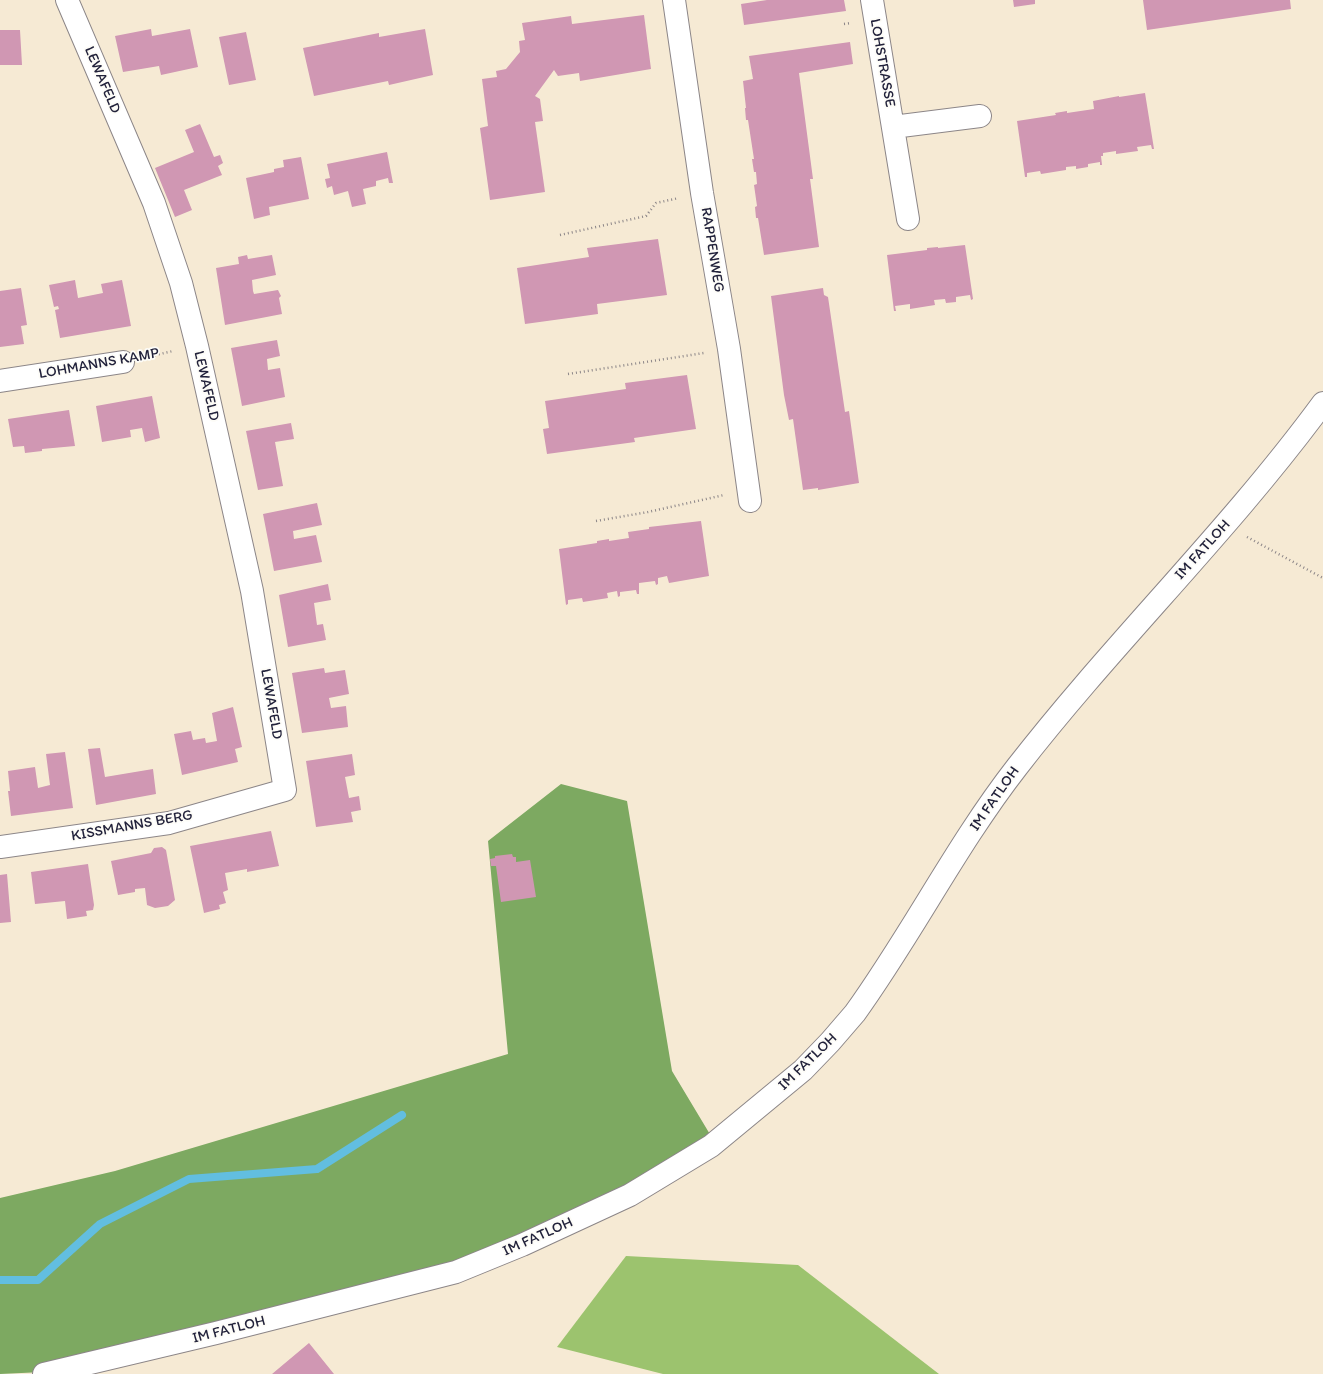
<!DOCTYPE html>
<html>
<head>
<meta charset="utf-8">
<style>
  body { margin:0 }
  canvas { display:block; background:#f6ead4 }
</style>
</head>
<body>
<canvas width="1323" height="1374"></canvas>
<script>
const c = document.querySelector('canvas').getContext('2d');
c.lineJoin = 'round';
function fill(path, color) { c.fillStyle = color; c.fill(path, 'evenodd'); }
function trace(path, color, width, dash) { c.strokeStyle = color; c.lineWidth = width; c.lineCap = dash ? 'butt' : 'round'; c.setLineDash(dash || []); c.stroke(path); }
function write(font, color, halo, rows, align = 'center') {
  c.font = font + ' Itim,sans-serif'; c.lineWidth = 3.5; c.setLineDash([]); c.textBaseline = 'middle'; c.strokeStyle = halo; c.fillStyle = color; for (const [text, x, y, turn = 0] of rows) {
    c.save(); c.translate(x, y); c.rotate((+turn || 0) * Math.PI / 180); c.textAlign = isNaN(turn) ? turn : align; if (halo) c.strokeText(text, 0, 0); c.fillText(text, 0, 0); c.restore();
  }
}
const green = new Path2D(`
  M626,1256L798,1265L939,1374H663L557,1347Z`);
const forest = new Path2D(`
  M561,784L627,801L672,1071L714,1141L521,1244L43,1372L0,1374V1198L115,1171L508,1054L488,841Z`);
const stream = new Path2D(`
  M0,1280H38L100,1224L189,1179L317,1169L402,1115`);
const building = new Path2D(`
  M767,0H844L846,11L744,25L741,4Z
  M1013,0H1035V4L1014,7Z
  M1143,0H1290L1291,9L1147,30Z
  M644,15L651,69L580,81L579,73L558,76L554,70L535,96L540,99L543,121L535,122L545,192L490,200L480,128L488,126L482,79L497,77L496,71L506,69L520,52L519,41L525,40L522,23L571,16L572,24Z
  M151,29L152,36L190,29L198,67L161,75L159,66L123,72L115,36Z
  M425,29L433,75L389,85L388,81L314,96L303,48L379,33V37Z
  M0,30H20L22,65H0Z
  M246,32L256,80L229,85L219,37Z
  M850,42L853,64L799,73L813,179H810L819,247L764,255L758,218H756L755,207L757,206L754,185L757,184L756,172H754L752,159H754L748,120H746L745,108H746L743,81L753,79L749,56Z
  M1145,93L1154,149H1152L1151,145L1137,147L1138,151L1116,154V151L1103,153V156H1101L1102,165H1100V162L1088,164V167L1076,169V166L1066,167V170L1041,174L1040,171L1027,173V177H1025L1017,121L1056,115L1055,113L1067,111V113L1094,109L1093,101L1119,96V97Z
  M200,124L214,157L220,155L223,163L218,166L222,175L184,190L192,210L175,217L155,168L194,152L185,130Z
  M387,152L393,183H389L388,178L376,181V186L363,189L366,204L352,207L348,191L334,195L332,186L327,188L325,179L330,178L327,164Z
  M301,157L309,199L269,207L270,215L254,219L246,178L274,172V169L284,167L283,160Z
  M658,239L667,295L597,304L598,314L525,324L517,268L589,257L587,248Z
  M965,245L973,299L971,300L970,295L956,297V302L946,303L945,299L934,300L935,305L910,309V304L895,306L896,311H894L887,255L927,250V248L938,247V248Z
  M247,255L248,259L272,255L276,275L252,280L253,291L254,294L278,290L281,296L279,298L282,314L225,325L216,268L239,264L238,257Z
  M75,280L78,298L103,293L101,284L122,280L131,326L60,338L55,310L59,309L58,306L54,307L49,285Z
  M21,288L27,325L21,326L24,344L0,347V291Z
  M823,288L824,295L828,297L845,412L849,411L859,483L818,490V488L803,490L793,419L789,420L784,395L771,296Z
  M277,340L280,356L267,359L268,370L280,368L285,397L242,406L231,348Z
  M687,375L696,429L634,438L635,442L547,454L543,429L549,428L545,401L626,389L625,383Z
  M152,396L160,438L145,442L142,428L130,430L131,437L102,442L96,406Z
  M69,410L75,446L42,449V451L25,453L24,446L13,447L8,419Z
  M291,423L294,439L275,442L283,486L258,490L246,431Z
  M317,503L322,525L293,531L294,539L316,535L322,562L274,571L263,514Z
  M701,521L709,576L669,583L667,576L658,578V584L656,585L655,581L639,583V594H637L636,590L620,592V596L618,597L617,591L607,593L608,598L583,602L582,598L568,600V604L566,605L559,549L597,543V541L609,539V541L629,538L628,532L649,529V527Z
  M328,584L331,600L314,603L317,625L323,624L326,640L288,647L279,595Z
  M324,668L325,673L345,670L349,694L329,698L331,708L346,706L348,727L302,733L292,673Z
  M233,707L242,747L235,749L238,762L182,775L174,734L191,731L193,740L205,738L206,743L217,741L212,713Z
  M100,748L105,777L153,769L156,794L96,805L88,749Z
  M65,752L73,808L11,816L8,791H10L8,771L35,767L38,788L50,785L46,754Z
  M352,754L355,775L345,777L349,798L359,796L361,810L351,812L353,822L316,827L306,761Z
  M271,831L279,866L247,872V869L225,873L228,890L223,892L226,903L219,905L220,909L204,913L190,846Z
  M162,847L166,850L175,900L168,906L155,908L147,905L145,888L135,889V892L118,895L111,861L151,853L154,848Z
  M512,854L513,857H516V862L530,860L536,897L501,902L496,866H491L490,859L495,858V856Z
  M88,864L94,905L93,910L86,911L87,916L67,919L65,901L35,904L31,872Z
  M7,874L11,922L0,923V875Z
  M309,1343L334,1374H272Z`);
const path = new Path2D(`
  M844,24L851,23
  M560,235L646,216L656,203L679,198
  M147,357L173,351
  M568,374L704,353
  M596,521L648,512L724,495
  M1247,537L1323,578`);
const minor = new Path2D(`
  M674,0L702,193L729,349L750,501
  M872,0L908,219
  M893,127L980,116
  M0,381L123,362
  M0,847L169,823L285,790L252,591L197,346L181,283L154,203L67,0
  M44,1374L216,1333L456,1272L522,1245L630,1195L711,1146L803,1070L830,1042L855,1013C912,934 957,844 1017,767C1114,642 1229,531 1323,403`);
const streetNames = [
  ["LOHSTRASSE",882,63,80],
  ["LEWAFELD",102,80,67],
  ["RAPPENWEG",712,250,81],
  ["LOHMANNS KAMP",99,364,-10],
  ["LEWAFELD",206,386,77],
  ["IM FATLOH",1203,550,-48],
  ["LEWAFELD",271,704,80],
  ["IM FATLOH",995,799,-55],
  ["KISSMANNS BERG",132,826,-10],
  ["IM FATLOH",808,1062,-44],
  ["IM FATLOH",538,1237,-24],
  ["IM FATLOH",229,1330,-14]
];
fill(green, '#9cc36e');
fill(forest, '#7da961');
trace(stream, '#62bee0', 8);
fill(building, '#d097b3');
trace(minor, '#8c8688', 24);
trace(path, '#8c8688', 2.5, [1, 3]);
trace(minor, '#fff', 22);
write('15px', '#22223b', '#fdfcf7', streetNames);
</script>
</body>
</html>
